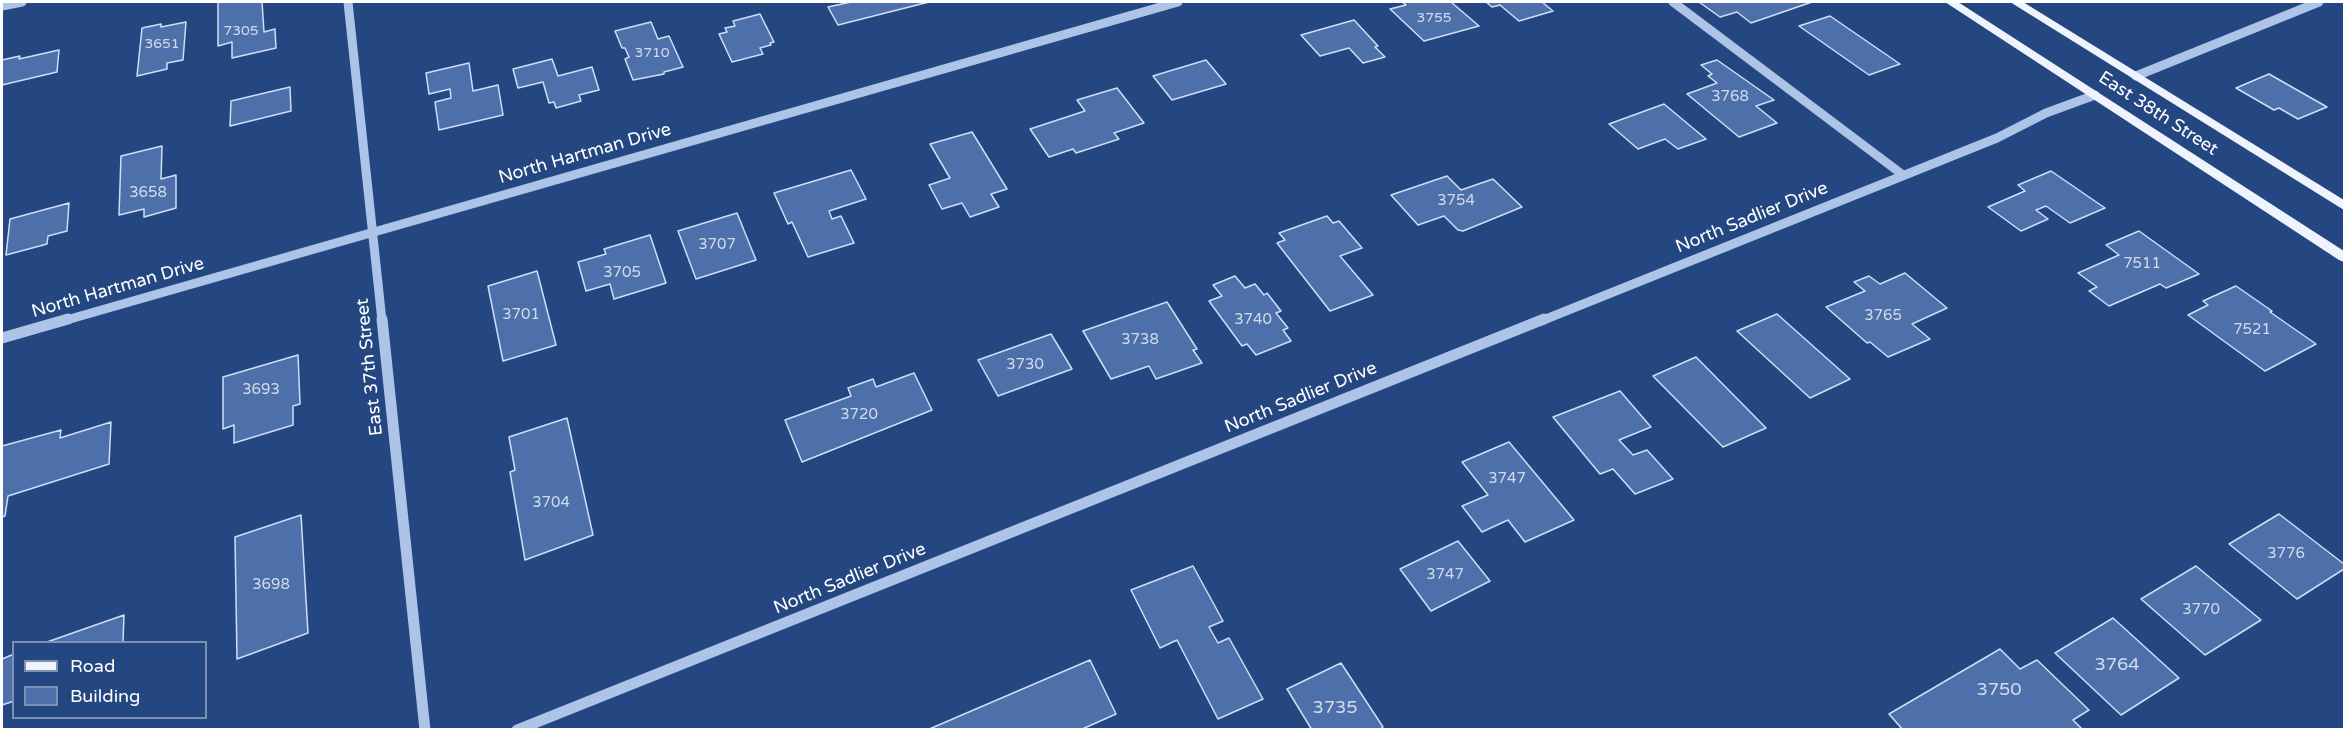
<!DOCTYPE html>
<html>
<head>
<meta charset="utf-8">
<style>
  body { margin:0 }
  #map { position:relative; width:2346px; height:731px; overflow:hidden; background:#254781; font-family:"Varela Round",sans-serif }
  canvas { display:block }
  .frame { position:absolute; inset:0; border:3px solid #fff; pointer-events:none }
  .legend { position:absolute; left:12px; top:641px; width:195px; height:78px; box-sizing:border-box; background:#254781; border:2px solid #7c91b3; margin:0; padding:8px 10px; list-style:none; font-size:18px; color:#fff }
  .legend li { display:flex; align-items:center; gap:12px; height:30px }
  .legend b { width:30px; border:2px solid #7c91b3 }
</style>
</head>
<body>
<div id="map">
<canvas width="2346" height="731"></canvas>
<div class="frame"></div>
<ul class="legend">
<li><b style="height:8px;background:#eef3fd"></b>Road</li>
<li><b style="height:16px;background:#4d70aa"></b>Building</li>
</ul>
</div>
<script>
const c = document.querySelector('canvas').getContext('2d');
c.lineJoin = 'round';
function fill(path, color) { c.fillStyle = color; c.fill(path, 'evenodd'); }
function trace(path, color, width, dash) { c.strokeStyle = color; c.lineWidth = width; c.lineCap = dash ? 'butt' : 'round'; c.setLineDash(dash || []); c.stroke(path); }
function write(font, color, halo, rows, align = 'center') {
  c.font = font + ' "Varela Round",sans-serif'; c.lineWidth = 6; c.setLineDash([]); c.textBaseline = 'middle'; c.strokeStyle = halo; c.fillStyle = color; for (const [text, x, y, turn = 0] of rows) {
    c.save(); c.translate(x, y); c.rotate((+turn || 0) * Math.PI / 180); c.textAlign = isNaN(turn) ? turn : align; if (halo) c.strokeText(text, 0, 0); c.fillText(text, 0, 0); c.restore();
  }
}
const building = new Path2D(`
  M218,2H262L264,32L275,29L276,48L232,58V42L218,46Z
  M851,2H929L838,25L828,7Z
  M1402,2H1451L1479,26L1424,41L1390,9L1406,5Z
  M1486,2H1542L1553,11L1519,21L1500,5L1492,7Z
  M1699,2H1812L1751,23L1737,12L1720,17Z
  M760,14L774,42L770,43L771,45L760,48L763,54L732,62L719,34L727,32L725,28L735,26L733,21Z
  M1830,16L1900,64L1869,75L1799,26Z
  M1354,20L1378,46L1375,47L1385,57L1363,63L1349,48L1320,56L1301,35Z
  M186,22L183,60L167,63V69L137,76L142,28L161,24V27Z
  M651,22L658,39L669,36L683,67L664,72V74L633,80L625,59L629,57L625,48H622L615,31Z
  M59,50L57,72L2,85V60L20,56L19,59Z
  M552,59L558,76L592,67L599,90L579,95L581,101L556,108L554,102L549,103L543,82L518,88L513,69Z
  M1206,60L1226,84L1172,100L1153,76Z
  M1717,60L1774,100L1756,106L1777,123L1739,137L1687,94L1717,83L1708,76L1712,74L1701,65Z
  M469,63L473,91L498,85L503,115L439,130L435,102L451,98L450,89L429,94L426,73Z
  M2269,74L2327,107L2298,119L2279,108L2274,110L2236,88Z
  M290,87L291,111L230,126L231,101Z
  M1117,88L1144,123L1114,133L1119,139L1076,153L1073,149L1049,157L1030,129L1085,111L1077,100Z
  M1664,104L1706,139L1678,149L1665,139L1638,149L1609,124Z
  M972,132L1007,189L991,194L999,207L970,217L962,203L942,209L929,185L950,178L930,144Z
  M162,146L161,179L176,175V208L144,217V209L119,215L121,156Z
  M851,170L866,199L829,211L832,219L841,216L854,243L808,257L792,222L788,224L774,193Z
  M2051,171L2105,208L2070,223L2046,206L2036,210L2048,219L2021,231L1988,207L2025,191L2018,185Z
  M1447,176L1461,190L1493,179L1522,207L1463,231L1458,230L1444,216L1418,225L1391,195Z
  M69,203L67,231L48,236L47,244L6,255L10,219Z
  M737,213L756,260L696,279L678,231Z
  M1327,216L1333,223L1339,221L1362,248L1340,256L1373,295L1330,311L1277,243L1285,240L1279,233Z
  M2139,231L2199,274L2166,288L2160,284L2109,306L2089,291L2097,287L2078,273L2119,255L2106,245Z
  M650,235L666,283L614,299L610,284L586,291L578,262L606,254L604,249Z
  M537,271L556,345L503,361L488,286Z
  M1905,273L1947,308L1912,324L1930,339L1888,357L1870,342L1867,343L1826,307L1865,291L1854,282L1869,276L1880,284Z
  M1235,276L1245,288L1255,284L1264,295L1267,293L1281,311L1276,313L1288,328L1283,330L1291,341L1256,355L1247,344L1242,346L1209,301L1222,296L1213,285Z
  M2236,286L2272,311L2270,312L2316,344L2265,371L2188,315L2208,305L2203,301Z
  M1167,302L1197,349L1193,350L1202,363L1156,379L1149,366L1111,379L1083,331Z
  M1777,314L1850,379L1810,398L1737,331Z
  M1051,334L1072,369L998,396L978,360Z
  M298,355L300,404L293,406V425L234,443V425L223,429V377Z
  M1696,357L1766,428L1723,447L1653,376Z
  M914,373L932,410L802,462L785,420L851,396L848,388L873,379L876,387Z
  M1620,391L1651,427L1619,440L1633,455L1647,450L1673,479L1635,494L1613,469L1600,474L1553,417Z
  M567,418L593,535L525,560L510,472L515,470L509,437Z
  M111,422L109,464L8,496L5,516L2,517V446L61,430L60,438Z
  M1509,442L1574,520L1525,542L1508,520L1482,532L1462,506L1488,495L1462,462Z
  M2279,514L2344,564V569L2297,599L2229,544Z
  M301,515L308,633L237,659L235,537Z
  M1458,541L1490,581L1431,611L1400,569Z
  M1193,566L1223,621L1209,627L1218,643L1229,638L1263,699L1218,719L1177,640L1160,648L1131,590Z
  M2196,566L2261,620L2205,655L2141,599Z
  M124,615L123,642H47Z
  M2113,618L2179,678L2121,715L2055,653Z
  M2000,649L2020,669L2037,660L2089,710L2073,720L2082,729L1903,730L1889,714Z
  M14,654V701L2,705V659Z
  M1090,660L1116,714L1080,730H927Z
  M1341,663L1383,727L1379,730H1312L1287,689Z`);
const minorFar1 = new Path2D(`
  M348,2L382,321
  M1673,2L1903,175
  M2,6L22,2
  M2136,76L2319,2
  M63,321L1178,2
  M1541,321L1997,138L2046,113L2095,95`);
const minor = new Path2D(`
  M382,319L425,730
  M2,338L68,319
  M517,730L1544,319`);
const major = new Path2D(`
  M1945,2H1958L2344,251V262L2339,260Z
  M2010,2H2023L2344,200V210Z`);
const farNumbernames = [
  ["3755",1434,18],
  ["7305",241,31],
  ["3651",162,44],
  ["3710",652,53]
];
const numberNames = [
  ["3768",1730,97],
  ["3658",148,193],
  ["3754",1456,201],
  ["3707",717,245],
  ["7511",2142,264],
  ["3705",622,273],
  ["3701",521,315],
  ["3765",1883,316],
  ["3740",1253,320],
  ["7521",2252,330],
  ["3738",1140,340],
  ["3730",1025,365],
  ["3693",261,390],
  ["3720",859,415],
  ["3747",1507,479],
  ["3704",551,503],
  ["3776",2286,554],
  ["3747",1445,575],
  ["3698",271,585],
  ["3770",2201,610]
];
const streetNames = [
  ["East 38th Street",2158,114,33],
  ["North Hartman Drive",585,154,-16],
  ["North Sadlier Drive",1752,218,-22],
  ["North Hartman Drive",118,288,-16],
  ["East 37th Street",370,367,-96],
  ["North Sadlier Drive",1301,398,-22],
  ["North Sadlier Drive",850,579,-22]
];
const nearNumbernames = [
  ["3764",2117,665],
  ["3750",1999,690],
  ["3735",1335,708]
];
fill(building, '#4d70aa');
trace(building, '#d0def5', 1.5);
trace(minorFar1, '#adc3e7', 9);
trace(minor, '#adc3e7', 11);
fill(major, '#eef3fd');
write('14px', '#d2dbea', null, farNumbernames);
write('15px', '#d2dbea', null, numberNames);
write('18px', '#fff', '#254781', streetNames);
write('18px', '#d2dbea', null, nearNumbernames);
</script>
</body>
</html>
